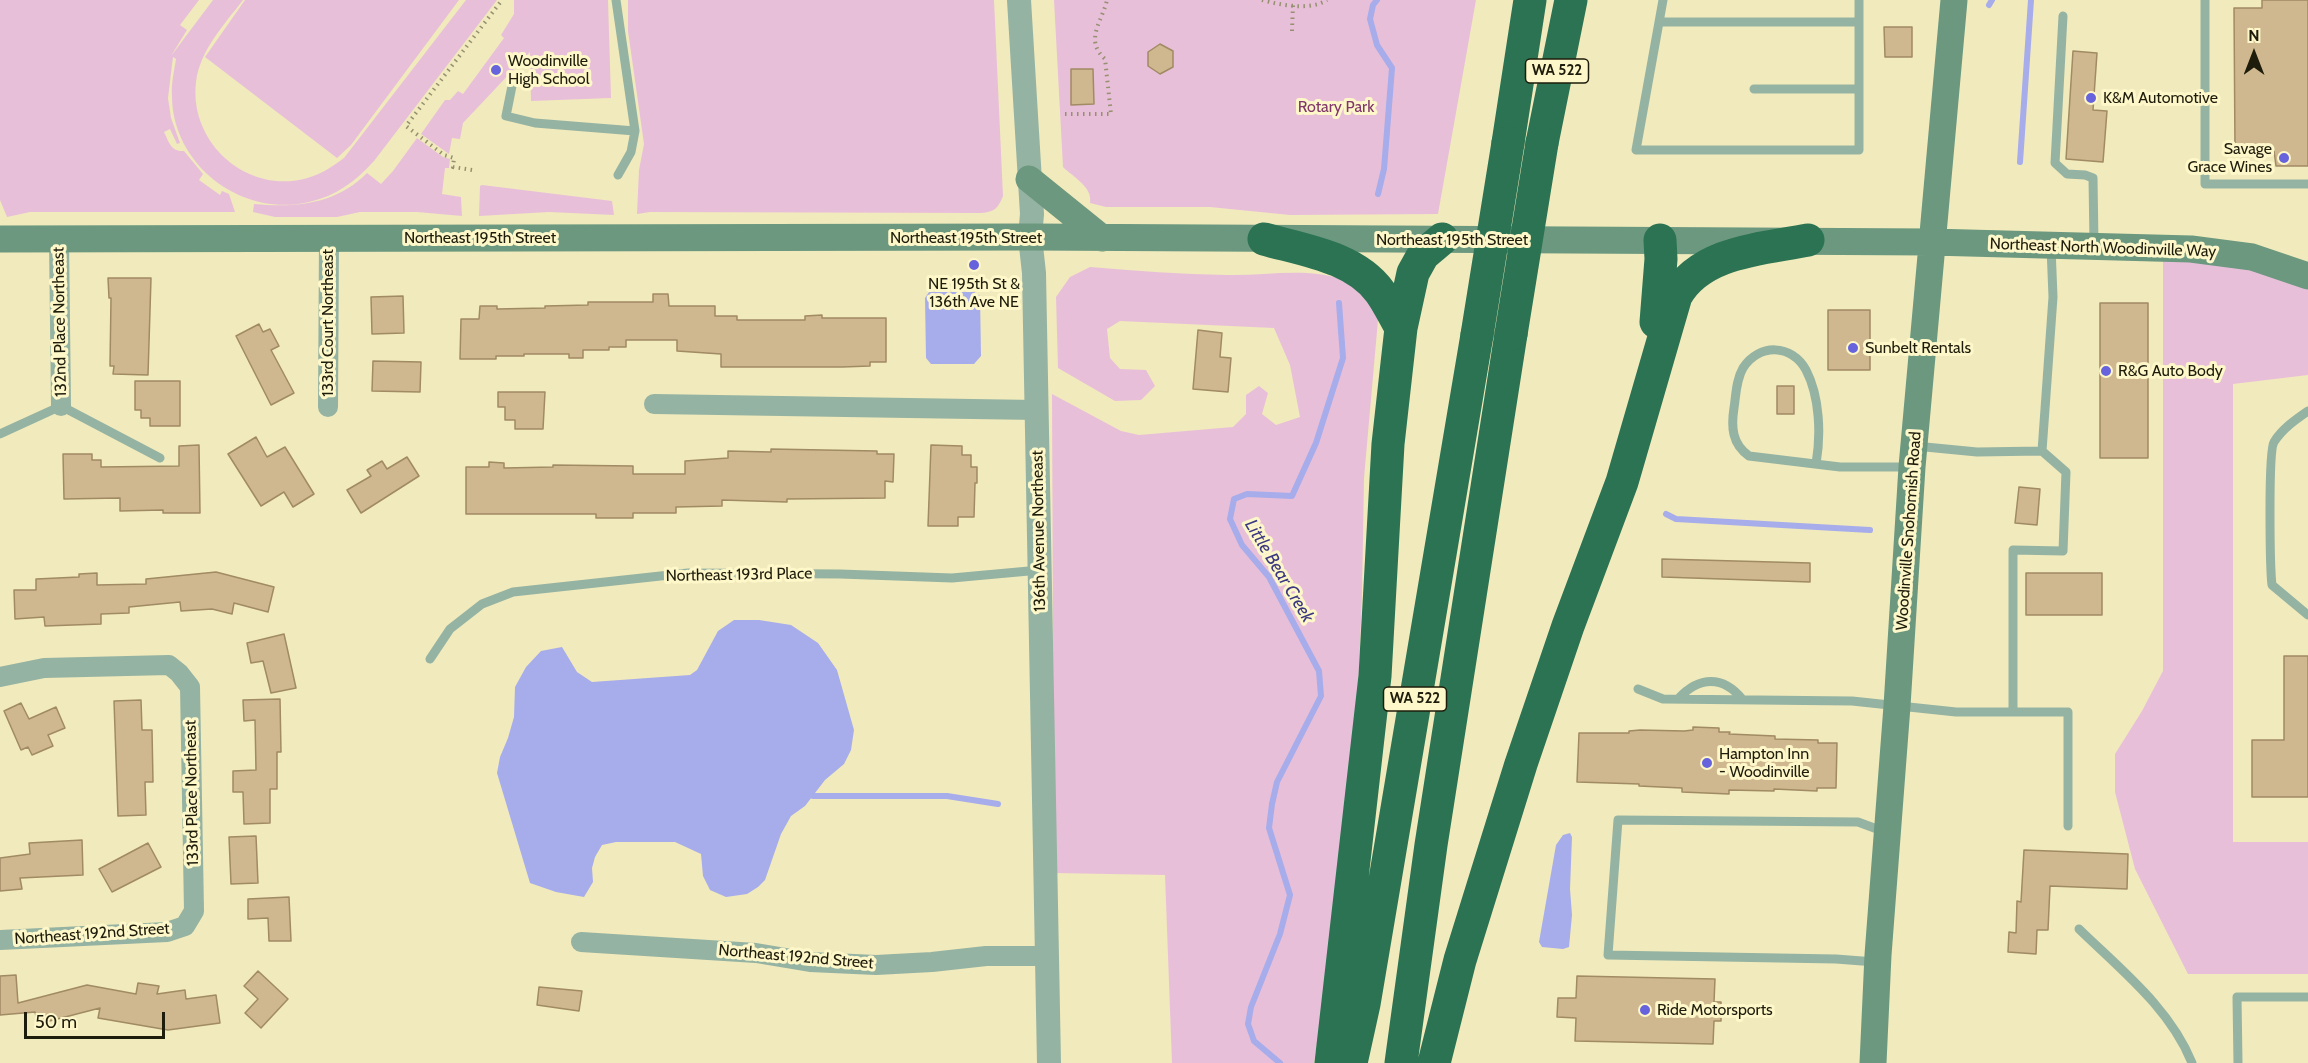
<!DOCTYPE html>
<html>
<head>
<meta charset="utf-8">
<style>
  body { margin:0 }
  #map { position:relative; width:2308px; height:1063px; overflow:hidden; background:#f1eabc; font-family:Cabin,sans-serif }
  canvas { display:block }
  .north { position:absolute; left:2224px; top:24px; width:60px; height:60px; -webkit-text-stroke:4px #fef7c9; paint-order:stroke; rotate:0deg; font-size:16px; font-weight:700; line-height:24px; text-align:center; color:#1e1c0b }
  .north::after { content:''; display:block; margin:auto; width:21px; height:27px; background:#1e1c0b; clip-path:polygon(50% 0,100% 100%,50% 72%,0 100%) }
  .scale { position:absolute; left:24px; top:1012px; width:141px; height:27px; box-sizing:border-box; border:3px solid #1e1c0b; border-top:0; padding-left:8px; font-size:18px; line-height:21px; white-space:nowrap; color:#1e1c0b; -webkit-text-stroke:4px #fef7c9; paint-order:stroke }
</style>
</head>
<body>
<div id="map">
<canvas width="2308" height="1063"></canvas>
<div class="north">N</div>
<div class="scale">50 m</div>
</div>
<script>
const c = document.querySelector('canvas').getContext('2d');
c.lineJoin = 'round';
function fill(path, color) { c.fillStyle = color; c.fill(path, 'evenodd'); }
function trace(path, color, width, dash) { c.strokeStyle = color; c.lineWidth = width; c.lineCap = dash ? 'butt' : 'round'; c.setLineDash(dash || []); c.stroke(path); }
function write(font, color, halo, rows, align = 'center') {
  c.font = font + ' Cabin,sans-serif'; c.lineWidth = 6; c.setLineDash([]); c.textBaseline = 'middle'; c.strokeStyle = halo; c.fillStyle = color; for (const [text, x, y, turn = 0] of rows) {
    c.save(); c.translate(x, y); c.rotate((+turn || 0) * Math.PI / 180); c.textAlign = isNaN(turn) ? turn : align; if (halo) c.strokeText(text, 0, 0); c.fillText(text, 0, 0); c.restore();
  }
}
const green = new Path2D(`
  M0,0H199L180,25L187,30L171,56L213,0H243C224,25 200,50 196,82C189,142 245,193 304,179C320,175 332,167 344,158L466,0H497L374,161C356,181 336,196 309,202C242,218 172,165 172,96C171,84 174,72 176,59L173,57L168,98L171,118L180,143L177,144L170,129L164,132C169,142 171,152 184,151L203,174L199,180L220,195L222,191L229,194L235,212H30L7,217L0,200Z
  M245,0H459L351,145L337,158L205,57Z
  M514,0H608L611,98L531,101L530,52L463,123L460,139L452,138L449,154L421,134L445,100H450L458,91L463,94L504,38L501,35L514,14Z
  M628,0H994L1003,196C998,208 995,212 981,213L650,212L637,214L639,170L644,144L628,31Z
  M1054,0H1476L1438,214L1290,215L1210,207H1106L1090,203C1093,187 1073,177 1063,167Z
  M417,138L443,157L450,159L449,168H445L442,194L461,197L462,216L417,212H360L337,217H275L253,212L254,204C297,208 336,204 367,173L381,184L393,171Z
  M482,185L612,201L614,215L549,212L479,216L480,186Z
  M2163,248L2308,276V375L2233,384V842H2308V974H2188L2135,869L2115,792V754L2142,711L2163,671Z
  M1090,267C1136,271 1181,274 1227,275C1269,276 1315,265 1353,284C1369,292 1373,305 1378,320L1364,478L1362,596L1356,743L1342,885L1314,1063H1172L1165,875L1054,873L1052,394L1121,431L1139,435L1233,427L1246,414V395L1259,386L1268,393L1262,414L1276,425L1300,417L1290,365L1274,328L1120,321L1107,329L1110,358L1120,369L1146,370L1155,386L1141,400L1115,401L1058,368L1056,297L1070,277Z`);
const water = new Path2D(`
  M929,292H974L980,296L981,356L974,364H931L926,358L925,298Z
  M734,620H759L791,625L818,643L837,670L854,730L851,750L844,764L825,780L805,806L791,816L781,834L765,880L758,887L747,894L726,897L710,890L703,876L701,854L675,842H616L602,845L595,857L592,868L593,882L584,897L556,892L530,883L497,773L500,757L508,738L514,717L515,687L526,667L541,651L562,647L577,672L592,682L690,675L697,670L718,631Z
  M1570,833L1572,837L1570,889L1572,915L1569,947L1563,949L1542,947L1539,942L1556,845L1563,835Z`);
const stream = new Path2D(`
  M1377,0L1373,5L1370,19L1377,45L1392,68L1384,169L1378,194
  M1989,5L1992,0
  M2020,162L2031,0
  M1666,514L1676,519L1870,530
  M813,796H947L998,804
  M1280,1063L1254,1041L1248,1024L1251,1007L1280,934L1290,895L1269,828L1272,804L1277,782L1321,696L1319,671L1269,577L1242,545L1230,519L1234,499L1247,494L1292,496L1316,443L1343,358L1339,303`);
const building = new Path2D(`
  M2262,0H2308V166H2276L2274,151H2235L2234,8H2262Z
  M1884,27H1912V57H1885Z
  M1160,44L1173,51V67L1160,74L1148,66V52Z
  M2073,51L2097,53L2093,110L2107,111L2103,162L2066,159Z
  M1071,69H1093L1094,104L1071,105Z
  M108,278H151L148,375L113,374L114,366H110L111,298H109Z
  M653,294H668L669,306H715V316H737V320H805V316L822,315V318H886V362H870V366L842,367H721V354L677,351V340H626V347H609V350H583V358H569V354H524V356H496V359H460L461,319H479L480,306H497V309L545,308V306L588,305V302H653Z
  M403,296L404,333L372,334L371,297Z
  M2100,303H2148V458H2100Z
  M1828,310H1870V370H1828Z
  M259,324L263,332L270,329L279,346L271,350L294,393L271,405L236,336Z
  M1198,330L1222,333L1220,357L1231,358L1228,392L1193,389Z
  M373,361L421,362L420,392L372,391Z
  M135,381H180V426H150V418H141V410H135Z
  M1777,386H1794V414H1777Z
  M498,392H545L543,429H515V420H505V407H498Z
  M256,437L267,457L285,447L314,494L293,507L284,492L261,506L228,454Z
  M199,445L200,513H163V510L120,511V498L64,499L63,454H92V460H101V467L179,466V446Z
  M931,445L962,446V455H971V467H977V483H975L974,517H958V526H928Z
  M771,449L877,451V454H894L893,482L885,481V498L787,499V502L722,500V506L676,507V513H633V518H596V514H466V467H489V462L504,463V468L553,467V465L633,466V474H685V461L728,458V451L771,452Z
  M407,457L419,476L361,513L347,490L371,476L367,470L382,461L387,469Z
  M2019,487L2040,489L2037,525L2015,523Z
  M1662,559L1810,563V582L1662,577Z
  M216,572L274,587L268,612L234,603L232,614L212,609L181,611L180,602L129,607V613L101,614V624L45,626L44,617L15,619L14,590H36V579L79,577V574L97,573V585L146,584V579Z
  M2026,573H2102V615H2026Z
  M284,634L296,688L271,693L263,661L251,663L247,643Z
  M2284,656H2308V797H2252V740H2284Z
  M280,699L281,752H277V789H270V823L244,824L243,792H233V771L256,770L255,720L244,721L243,700Z
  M141,700L142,730H152L153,782H145L146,815L118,816L114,701Z
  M21,703L29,719L56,707L65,728L48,735L53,746L32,755L28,747L21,750L4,711Z
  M1693,727L1719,728V732H1730L1729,734L1775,736V739L1818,740V743H1837L1836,788H1817V791L1774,789V791L1729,790V794L1682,792V788L1639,786V784L1577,782L1579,733H1629V731L1640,730L1684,731L1693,730Z
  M256,836L258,883L231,884L229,837Z
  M82,840L83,875L20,878L22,889L0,891V858L30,854L29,843Z
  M148,843L161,867L112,892L99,869Z
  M2024,850L2128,854L2127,889L2050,886L2048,930H2037L2036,954L2008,952L2009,932L2016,933L2017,901L2021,902Z
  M289,897L291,941H269L268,918L248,919V899Z
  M258,971L288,999L261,1028L245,1013L258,999L244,986Z
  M16,975L18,1003L87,985L136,994L138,983L159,986L157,994L185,990L186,999L216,995L220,1023L168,1030L98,1018L100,1008L38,1024L35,1012L0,1015V976Z
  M1577,976L1715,979L1714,1002H1721V1021H1714L1713,1044L1575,1041L1576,1018L1557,1017L1558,998H1576Z
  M539,987L582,991L579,1011L537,1005Z`);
const path = new Path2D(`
  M1262,0C1280,5 1310,11 1327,0
  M1292,31L1293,5
  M1065,114H1111L1105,59C1084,40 1102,22 1107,0
  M472,170L453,167L454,158L444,155L406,126L502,0`);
const service = new Path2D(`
  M616,0L635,131L631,152L618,175
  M1663,0L1636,150H1859V0
  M2205,0V184H2308
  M2063,16L2055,163L2067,174L2085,175L2093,178L2094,243
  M1659,22H1859
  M512,86L506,116L535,123L635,131
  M1754,89H1859
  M2308,411C2295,420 2282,429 2274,442C2268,452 2270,568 2272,585L2308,615
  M0,434L61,406L160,458
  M1915,446L1977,452L2042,451L2053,297L2051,247
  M1816,464C1821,435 1820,397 1806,370C1792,344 1759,343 1743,368C1736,380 1736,395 1734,408C1731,427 1732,444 1749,456L1840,467H1910
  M430,659L450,629L482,604L513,592L688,573L840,574L952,578L1040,570
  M1638,689L1663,699L1852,701L1956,712H2068V826
  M1678,699C1699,676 1723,675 1743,700
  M2013,712V550L2063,551L2066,472L2042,451
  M2079,929C2120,969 2170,1008 2192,1063
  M1875,962L1836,959L1608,955L1618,820L1858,822L1885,832
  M2238,1063L2237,997H2308`);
const minor = new Path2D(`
  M59,239L61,406
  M654,404L1036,410
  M328,407L329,238
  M0,677L44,668L169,665L179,673L190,687L194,911L185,926L167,932L0,940
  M581,942L756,953L810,962L876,965L932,962L986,956H1047`);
const tertiary = new Path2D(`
  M1019,0L1032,214L1030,237L1034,273L1049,1063`);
const secondary = new Path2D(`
  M1029,179L1102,238
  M0,239L1030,237L1931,242L2191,249L2252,257L2308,276
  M1873,1063L1878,955L1897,706L1912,467L1954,0`);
const motorway = new Path2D(`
  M1508,143L1530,0
  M1542,143L1571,0
  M1264,239C1303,250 1355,257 1380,292C1388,303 1394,316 1401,328
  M1656,322L1661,259L1660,240
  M1331,1063L1375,676L1388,444L1401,328L1413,273L1423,255L1442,239
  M1351,1063L1364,1004L1477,335
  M1401,1063L1431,845L1511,334
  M1434,1063L1460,960L1521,764L1568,626L1622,482L1676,296C1701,251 1763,249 1808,240`);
const motorwayBridge = new Path2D(`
  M1511,334L1542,143
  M1477,335L1508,143`);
const markers = [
  [496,70,6,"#6763dd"],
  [2091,98,6,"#6763dd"],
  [2284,158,6,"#6763dd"],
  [974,265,6,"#6763dd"],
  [1853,348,6,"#6763dd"],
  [2106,371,6,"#6763dd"],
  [1707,763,6,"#6763dd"],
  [1645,1010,6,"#6763dd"]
];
const shields = [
  [1557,71,63],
  [1415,699,63]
];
const shieldNames = [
  ["WA 522",1557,71],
  ["WA 522",1415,699]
];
const poiNames = [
  ["Woodinville",508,61],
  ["High School",508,79],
  ["K&M Automotive",2103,98],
  ["Savage",2272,149,"right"],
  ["Grace Wines",2272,167,"right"],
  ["NE 195th St &",974,284,"center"],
  ["136th Ave NE",974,302,"center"],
  ["Sunbelt Rentals",1865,348],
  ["R&G Auto Body",2118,371],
  ["Hampton Inn",1719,754],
  ["- Woodinville",1719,772],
  ["Ride Motorsports",1657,1010]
];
const parkNames = [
  ["Rotary Park",1336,107]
];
const streetNames = [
  ["Northeast 195th Street",480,238],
  ["Northeast 195th Street",966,238],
  ["Northeast 195th Street",1452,240],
  ["Northeast North Woodinville Way",2103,248,2],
  ["132nd Place Northeast",60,322,-91],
  ["133rd Court Northeast",328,323,-90],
  ["136th Avenue Northeast",1039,531,-91],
  ["Woodinville Snohomish Road",1909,531,-86],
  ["Northeast 193rd Place",739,575,-1],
  ["133rd Place Northeast",192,793,-91],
  ["Northeast 192nd Street",92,934,-4],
  ["Northeast 192nd Street",796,957,5]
];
const waterNames = [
  ["Little Bear Creek",1279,571,59]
];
fill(green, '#e8bfd9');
fill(water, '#a7aceb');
trace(stream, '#a7aceb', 6);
fill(building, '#cfb78f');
trace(building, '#a18b64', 1.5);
trace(path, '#95906f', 4, [1.5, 4.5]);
trace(service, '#95b3a2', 9);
trace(minor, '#95b3a2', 20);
trace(tertiary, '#95b3a2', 24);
trace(secondary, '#6b987f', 27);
trace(motorway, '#2b7352', 33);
trace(motorwayBridge, '#2b7352', 33);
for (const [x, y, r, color] of markers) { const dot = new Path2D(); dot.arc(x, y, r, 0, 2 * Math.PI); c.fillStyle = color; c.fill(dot); trace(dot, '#fef7c9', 2); }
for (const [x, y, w] of shields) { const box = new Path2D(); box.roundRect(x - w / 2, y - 12, w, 24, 4.5); c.fillStyle = '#fef7c9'; c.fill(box); trace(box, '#1e1c0b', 1.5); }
write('bold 15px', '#1e1c0b', null, shieldNames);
write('16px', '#1e1c0b', '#fef7c9', poiNames, 'left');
write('16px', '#81376b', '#fef7c9', parkNames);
write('16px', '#1e1c0b', '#fef7c9', streetNames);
write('italic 18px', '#3a3881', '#fef7c9', waterNames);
</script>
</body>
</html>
